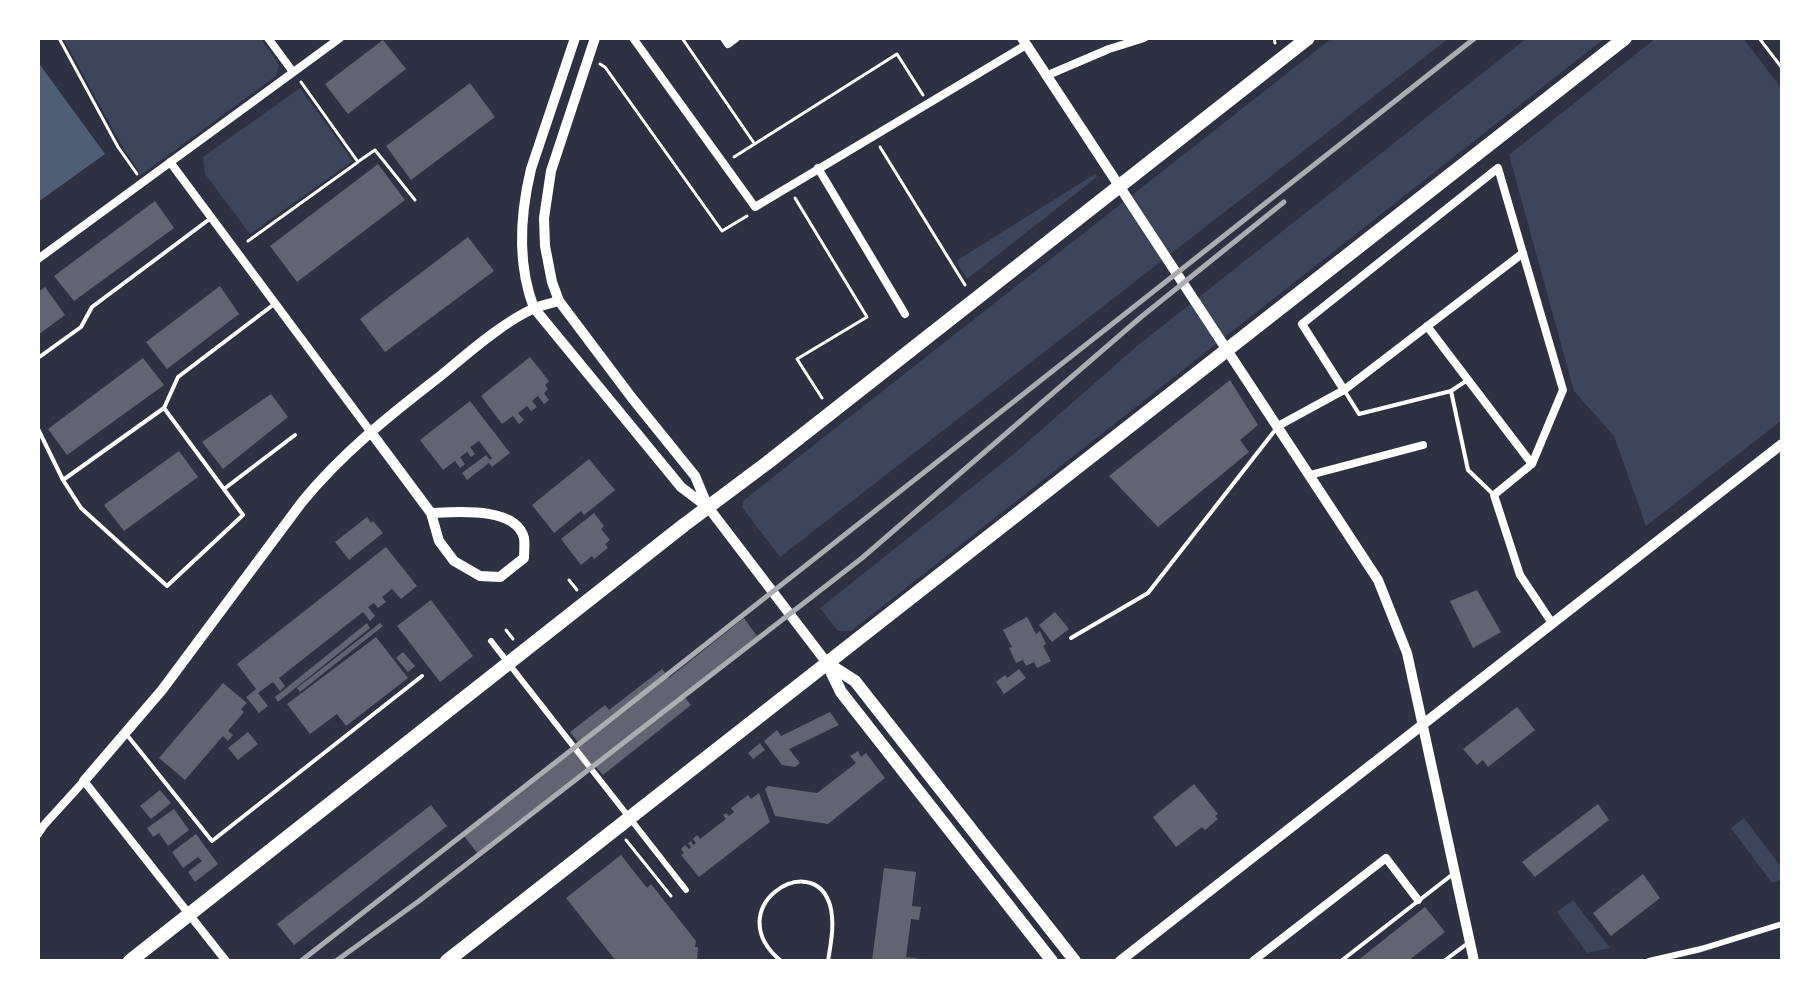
<!DOCTYPE html>
<html>
<head>
<meta charset="utf-8">
<style>
  body { margin:0 }
  #map { position:relative; width:1820px; height:999px; overflow:hidden; background:#2d3142; font-family:"Noto Sans",sans-serif }
  canvas { display:block }
  .frame { position:absolute; inset:0; border:40px solid #fff; pointer-events:none }
</style>
</head>
<body>
<div id="map">
<canvas width="1820" height="999"></canvas>
<div class="frame"></div>
</div>
<script>
const c = document.querySelector('canvas').getContext('2d');
c.lineJoin = 'round';
function fill(path, color) { c.fillStyle = color; c.fill(path, 'evenodd'); }
function trace(path, color, width, dash) { c.strokeStyle = color; c.lineWidth = width; c.lineCap = dash ? 'butt' : 'round'; c.setLineDash(dash || []); c.stroke(path); }
const green = new Path2D(`
  M63,38H260L279,64L276,76L141,175L122,146Z
  M1332,38H1449L780,557L742,507L744,500Z
  M1527,38H1605L851,631H838L820,608L1015,453L1137,346Z
  M1656,38H1743L1782,89V420L1646,526L1614,436L1574,391L1509,155Z
  M300,88L353,161L250,234L205,174L203,157Z
  M1095,174L1097,177L967,279L956,261Z
  M1744,818L1782,868V879L1772,883L1731,828Z
  M1573,900L1610,948L1587,953L1557,912Z`);
const water = new Path2D(`
  M38,62L105,154L38,202Z`);
const building = new Path2D(`
  M383,40L406,69L348,114L325,84Z
  M470,83L495,117L411,180L386,146Z
  M378,164L405,200L297,282L270,246Z
  M155,201L174,228L74,301L54,276Z
  M468,237L494,271L385,352L360,319Z
  M220,286L239,314L167,369L146,342Z
  M45,287L65,315L38,335V292Z
  M530,357L549,381L545,385L548,389L544,393L549,400L544,404L538,396L532,401L537,407L531,411L527,406L518,413L524,420L519,424L513,416L502,424L481,396Z
  M143,358L164,385L67,455L48,429Z
  M1230,380L1258,425L1240,440L1249,452L1158,527L1109,476Z
  M271,394L288,417L223,469L202,442Z
  M470,401L510,453L492,467L489,463L467,480L462,473L486,455L490,460L492,458L479,441L470,447L475,454L471,457L467,452L460,457L465,464L460,468L455,461L443,470L420,440Z
  M179,451L198,477L124,531L104,505Z
  M589,459L615,490L584,515L581,511L554,533L532,505Z
  M594,513L604,526L601,529L610,540L605,544L608,548L594,559L592,556L581,565L561,539Z
  M367,517L371,523L373,521L383,533L349,560L335,542Z
  M386,547L417,586L401,599L392,589L382,597L386,602L378,608L374,603L368,607L375,616L370,621L363,612L279,678L285,686L280,691L273,682L258,693L268,706L259,713L246,697L256,689L237,664Z
  M1477,590L1501,632L1473,648L1450,601Z
  M431,600L473,656L440,682L397,626Z
  M1055,612L1069,629L1052,642L1039,625Z
  M1027,617L1036,634L1040,631L1046,644L1043,646L1051,661L1037,668L1034,662L1026,666L1023,660L1016,663L1009,648L1012,647L1003,630Z
  M744,618L757,636L683,695L691,705L603,775L595,766L478,854L464,836L580,745L570,732L605,705L609,710L662,669L669,678Z
  M367,623L370,628L278,702L275,697Z
  M380,623L383,626L300,692L297,688Z
  M376,637L408,678L346,726L337,714L310,734L287,704Z
  M403,652L415,666L408,672L396,658Z
  M1019,669L1026,678L1004,694L996,682L1005,675L1007,678Z
  M223,683L247,703L241,709L244,712L228,731L233,735L228,741L223,736L185,780L159,758Z
  M1517,707L1535,730L1488,767L1483,760L1477,765L1463,749Z
  M830,712L839,725L789,749L800,763L795,767L782,765L764,741L777,730L781,736Z
  M248,732L258,744L238,760L228,748Z
  M760,743L765,750L753,759L748,753Z
  M858,751L861,757L866,753L885,778L828,824L775,816L765,789L768,786L817,793L856,763L850,756Z
  M1194,784L1218,814L1215,816L1218,819L1205,830L1202,827L1176,847L1153,817Z
  M160,790L171,803L151,819L140,806Z
  M759,793L770,822L699,877L681,855L684,853L681,849L685,845L689,849L691,847L688,843L691,841L693,845L696,843L693,839L697,835L700,839L726,819L723,815L726,813L729,816L734,812L731,808L748,795L751,799Z
  M1598,804L1609,820L1535,877L1522,862Z
  M431,805L447,826L294,945L277,924Z
  M174,809L189,830L168,846L159,833L153,837L147,828Z
  M196,834L218,864L195,882L188,872L202,861L198,857L183,868L172,852Z
  M621,855L647,888L651,884L696,941L695,947H698L697,961H616L566,898Z
  M884,868L916,872L912,906L921,907L919,920L911,919L906,957L922,959V961H872Z
  M1643,874L1660,898L1611,936L1593,913Z
  M1425,907L1445,932L1408,961H1357Z`);
const path = new Path2D(`
  M59,38L118,147L137,174
  M682,38L754,143
  M1274,38L1275,43
  M1759,38L1782,68
  M600,64L605,67L722,231L747,216
  M880,147L965,285
  M734,157L897,54L923,95
  M359,161L375,150L415,200
  M795,198L867,317L797,359L822,398
  M248,241L358,162L301,82
  M569,580L577,590
  M506,630L513,639
  M626,840L671,896`);
const service = new Path2D(`
  M38,358L81,327L92,307L211,218
  M1344,390L1359,414L1451,391L1466,381
  M1451,391L1468,470L1494,495
  M38,429L63,480L81,508L167,586L243,515L164,408
  M63,480L164,408L178,377L273,305
  M224,489L295,435
  M1071,638L1148,593L1276,429
  M127,735L212,841L422,676
  M781,961C718,909 812,847 830,905C835,923 831,943 828,961
  M1341,961L1453,874
  M1444,961L1468,943`);
const pedestrian = new Path2D(`
  M491,641L686,890
  M1649,961L1701,949L1782,924`);
const minor = new Path2D(`
  M268,38L293,72
  M633,38L755,207L1026,45
  M724,38L728,44L736,38
  M1048,75L1109,49L1144,38
  M170,162L370,431
  M818,168L905,314
  M38,259L340,38
  M1427,326L1532,464
  M1344,390L1302,324L1498,168L1563,390L1532,464L1494,495L1520,575L1552,623
  M1278,426L1344,390L1523,253
  M1310,475L1423,445
  M38,834L44,825L84,781L226,961
  M1253,961L1386,858L1418,900`);
const tertiary = new Path2D(`
  M575,38L531,169C520,215 517,264 534,308L681,487L706,506
  M595,38L551,171L544,218L545,246L552,282L559,301L632,398L695,476L708,507L827,663
  M1022,38L1378,580L1407,653L1474,961
  M370,431L431,513L439,541L454,561L480,576L500,577L524,558C524,552 525,544 524,538C516,506 456,512 431,513
  M84,781L162,690L302,502C342,453 390,415 439,377C466,355 504,321 535,308C543,305 551,303 559,301
  M1120,961L1782,444`);
const secondary = new Path2D(`
  M827,663L855,681L1075,961
  M827,663L841,692L1052,961`);
const trunk = new Path2D(`
  M130,961L684,525L767,463L1308,38
  M447,961L1625,38`);
const rail = new Path2D(`
  M301,961L606,723L1475,38
  M336,961L419,901L862,558L1141,317L1284,202`);
fill(green, '#3c4559');
fill(water, '#4f5d75');
fill(building, '#626471');
trace(path, '#fff', 3);
trace(service, '#fff', 4);
trace(pedestrian, '#fff', 6);
trace(minor, '#fff', 8);
trace(tertiary, '#fff', 10);
trace(secondary, '#fff', 12);
trace(trunk, '#fff', 14);
trace(rail, '#abadb3', 5);
</script>
</body>
</html>
